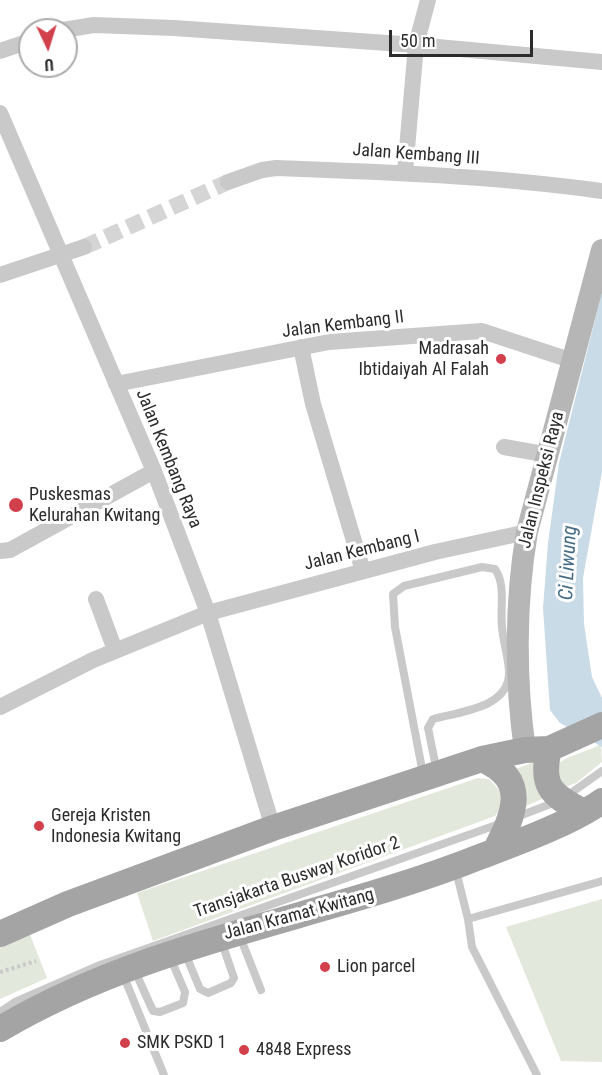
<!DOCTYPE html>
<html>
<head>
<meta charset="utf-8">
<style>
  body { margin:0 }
  #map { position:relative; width:602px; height:1075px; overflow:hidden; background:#fff; font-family:"Roboto Condensed",sans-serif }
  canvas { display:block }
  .north { position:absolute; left:18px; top:18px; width:60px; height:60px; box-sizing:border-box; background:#fff; border:2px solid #ababab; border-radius:50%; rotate:176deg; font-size:16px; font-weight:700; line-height:24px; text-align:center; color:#2c2c2c }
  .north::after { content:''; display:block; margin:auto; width:21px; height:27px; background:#d1404b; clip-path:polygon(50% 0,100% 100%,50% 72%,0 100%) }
  .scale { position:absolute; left:389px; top:30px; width:144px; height:27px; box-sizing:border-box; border:3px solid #2c2c2c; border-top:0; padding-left:8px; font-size:18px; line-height:21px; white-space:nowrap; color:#2c2c2c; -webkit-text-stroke:4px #fff; paint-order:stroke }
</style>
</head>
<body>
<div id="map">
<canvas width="602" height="1075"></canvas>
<div class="north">U</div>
<div class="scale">50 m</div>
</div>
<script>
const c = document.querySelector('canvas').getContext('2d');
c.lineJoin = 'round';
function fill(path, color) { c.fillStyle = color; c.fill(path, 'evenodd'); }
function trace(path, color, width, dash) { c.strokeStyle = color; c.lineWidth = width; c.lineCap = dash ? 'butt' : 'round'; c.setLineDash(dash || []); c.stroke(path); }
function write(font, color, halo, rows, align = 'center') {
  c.font = font + ' "Roboto Condensed",sans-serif'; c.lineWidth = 6; c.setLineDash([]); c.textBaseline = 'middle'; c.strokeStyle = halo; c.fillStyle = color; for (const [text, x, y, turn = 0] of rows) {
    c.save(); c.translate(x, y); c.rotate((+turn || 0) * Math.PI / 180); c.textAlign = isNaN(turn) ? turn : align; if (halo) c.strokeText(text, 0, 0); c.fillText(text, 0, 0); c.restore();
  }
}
const green = new Path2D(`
  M601,744L602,762L576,783L565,787L553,769C564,755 586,753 601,744Z
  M534,762L549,796L526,806V789L516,769Z
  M478,778L489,779L502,793L504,806L495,816L153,941L137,893Z
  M602,899V1062L561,1061L506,927Z
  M29,932L47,978L0,999V946Z`);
const water = new Path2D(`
  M602,292V472L583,578L584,624L592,677L602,698V747L560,723L550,710L543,608L548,543L559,463Z`);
const streetTunnel = new Path2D(`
  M84,247L228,182`);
const path = new Path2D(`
  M0,972L36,961`);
const lane = new Path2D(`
  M423,774L395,627L393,594L404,586L482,567L495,569C506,585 500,607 502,627C503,642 509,658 509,673C509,708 459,712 433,719L428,728L437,772
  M514,818L561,800L602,771
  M455,867L468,919
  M239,934L261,990
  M185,953L200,989L208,993L231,983L234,978L221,940
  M135,971L153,1011L160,1012L183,1003L185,992L170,957
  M122,972L164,1075
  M0,1012L15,1002L100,965L502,823
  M537,1075L472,947L468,919L602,881`);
const street = new Path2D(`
  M63,30L94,25L174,28L416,45L602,62
  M0,51L30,41
  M0,113L154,471L208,613L273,828
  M405,172L416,45L428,0
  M228,182L262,170L276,168C385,172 494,176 602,191
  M0,275L84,247
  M301,347L313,404L363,571
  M116,384L329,342L454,333L482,331L573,361
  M504,447L549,455
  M0,551L10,550L154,471
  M96,599L115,650
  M0,707L93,660L208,613L435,552L527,532`);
const secondary = new Path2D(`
  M525,750C515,680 515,602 527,532L602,250`);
const primary = new Path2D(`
  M549,749C540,786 551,795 582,811
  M482,759C530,780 514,815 495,851
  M0,934L68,904L273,828L482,759L525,750L549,749L602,725
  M0,1029C152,939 321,920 482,856C519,842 571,823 602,801`);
const markers = [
  [501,359,6,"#d1404b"],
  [16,505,8,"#d1404b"],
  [39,826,6,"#d1404b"],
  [325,967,6,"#d1404b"],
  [125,1043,6,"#d1404b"],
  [244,1050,6,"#d1404b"]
];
const streetNames = [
  ["Jalan Kembang III",416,155,4],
  ["Jalan Kembang II",343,325,-7],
  ["Jalan Kembang Raya",168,459,68],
  ["Jalan Inspeksi Raya",542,480,-76],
  ["Jalan Kembang I",362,551,-14],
  ["Transjakarta Busway Koridor 2",297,878,-19],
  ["Jalan Kramat Kwitang",299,915,-15]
];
const poiNames = [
  ["Madrasah",489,349,"right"],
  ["Ibtidaiyah Al Falah",489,370,"right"],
  ["Puskesmas",29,495],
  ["Kelurahan Kwitang",29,516],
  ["Gereja Kristen",51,816],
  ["Indonesia Kwitang",51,837],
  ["Lion parcel",337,967],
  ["SMK PSKD 1",137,1043],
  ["4848 Express",256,1050]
];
const waterNames = [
  ["Ci Liwung",569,563,-87]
];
fill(green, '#e2e8db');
fill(water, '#c9dbe6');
trace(streetTunnel, '#d5d5d5', 16, [16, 8]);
trace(path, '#c9c9c9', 4, [3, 3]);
trace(lane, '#c9c9c9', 8);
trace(street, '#c9c9c9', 16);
trace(secondary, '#b6b6b6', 22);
trace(primary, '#a4a4a4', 26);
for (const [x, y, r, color] of markers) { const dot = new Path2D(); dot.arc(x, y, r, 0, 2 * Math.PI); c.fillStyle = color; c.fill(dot); trace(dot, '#fff', 2); }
write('18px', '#2c2c2c', '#fff', streetNames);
write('18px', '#2c2c2c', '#fff', poiNames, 'left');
write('italic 20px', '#446c85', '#fff', waterNames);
</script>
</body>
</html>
